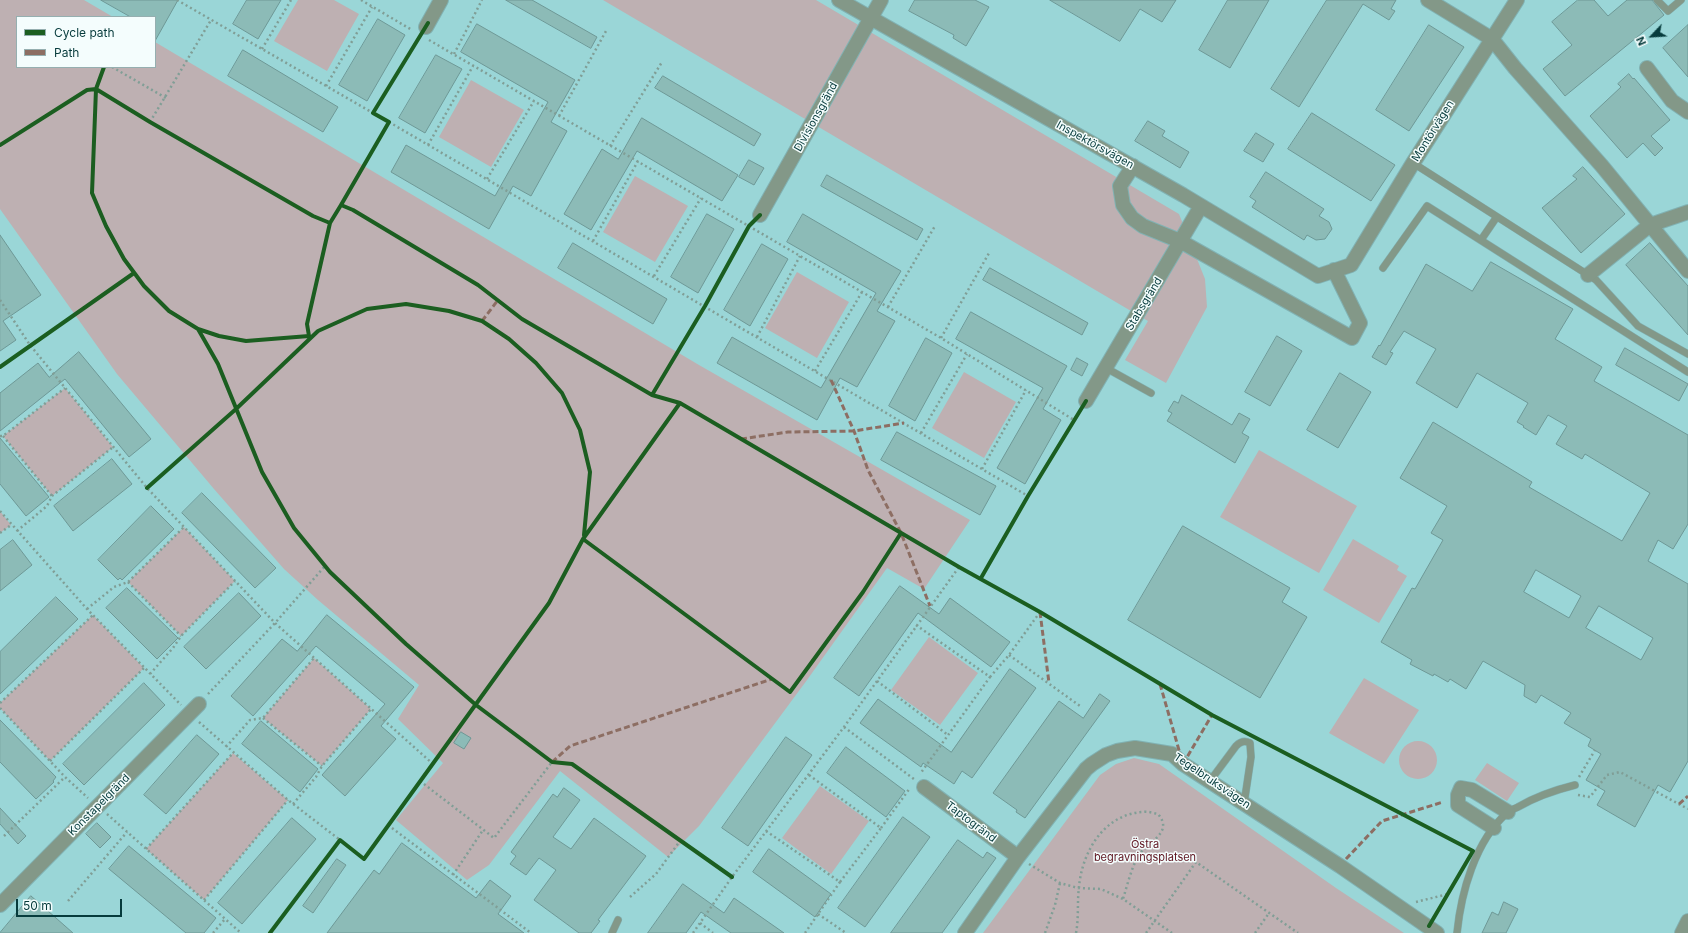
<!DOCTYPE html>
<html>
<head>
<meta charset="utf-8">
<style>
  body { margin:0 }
  #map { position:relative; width:1688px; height:933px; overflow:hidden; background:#9ad6d7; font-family:Inter,sans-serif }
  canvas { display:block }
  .legend { position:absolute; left:16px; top:16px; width:140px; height:52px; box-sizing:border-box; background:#f4fdfd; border:1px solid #95afb0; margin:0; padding:5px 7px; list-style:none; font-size:12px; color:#063b3c }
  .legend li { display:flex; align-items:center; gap:8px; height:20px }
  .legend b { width:20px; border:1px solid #95afb0 }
  .north { position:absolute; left:1632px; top:16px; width:40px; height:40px; -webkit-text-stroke:3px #f4fdfd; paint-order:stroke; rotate:245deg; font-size:11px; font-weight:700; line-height:16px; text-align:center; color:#063b3c }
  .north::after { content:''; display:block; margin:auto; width:14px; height:18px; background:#063b3c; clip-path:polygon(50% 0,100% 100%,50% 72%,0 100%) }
  .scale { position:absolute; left:16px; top:899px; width:106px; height:18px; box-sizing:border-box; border:2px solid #063b3c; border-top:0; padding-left:5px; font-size:12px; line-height:14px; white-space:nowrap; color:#063b3c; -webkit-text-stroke:3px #f4fdfd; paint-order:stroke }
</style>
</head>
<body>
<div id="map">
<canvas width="1688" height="933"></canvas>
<ul class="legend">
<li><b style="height:5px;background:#1b5e20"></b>Cycle path</li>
<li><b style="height:5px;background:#8d6e63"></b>Path</li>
</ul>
<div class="north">N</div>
<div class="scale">50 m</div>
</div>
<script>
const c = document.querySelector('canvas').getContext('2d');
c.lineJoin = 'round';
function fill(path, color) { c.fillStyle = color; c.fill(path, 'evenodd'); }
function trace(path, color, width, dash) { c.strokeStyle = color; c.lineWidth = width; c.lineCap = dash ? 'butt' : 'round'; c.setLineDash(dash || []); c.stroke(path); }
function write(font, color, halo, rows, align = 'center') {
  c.font = font + ' Inter,sans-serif'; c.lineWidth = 3; c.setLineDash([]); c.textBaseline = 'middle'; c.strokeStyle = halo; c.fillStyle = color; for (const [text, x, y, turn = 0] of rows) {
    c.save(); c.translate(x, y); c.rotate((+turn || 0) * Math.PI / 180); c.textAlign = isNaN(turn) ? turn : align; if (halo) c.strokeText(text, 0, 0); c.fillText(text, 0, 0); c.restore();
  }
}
const green = new Path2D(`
  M0,0H84L113,17H17V67H155V42L699,365L970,520L924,589L887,568L807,680L699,826L668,857L560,771L489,865L467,880L396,820L443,763L398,719L419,685L318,600L284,569L214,489L117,374L0,209Z
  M298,0H334L359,14L327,71L274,41Z
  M603,0H816L1179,214L1205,279L1207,307L1166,383L1125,360L1148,321Z
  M471,80L524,110L491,167L439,137Z
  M635,176L688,206L655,262L603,232Z
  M797,272L849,302L817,358L765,328Z
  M964,372L1016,402L984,458L932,428Z
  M65,388L113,447L52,496L3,436Z
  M1259,450L1357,506L1319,573L1220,517Z
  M0,511L11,525L0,533Z
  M184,527L235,581L181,636L128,582Z
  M1353,539L1399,566L1397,570L1407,576L1379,623L1323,590Z
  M93,615L144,668L50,761L0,708V703Z
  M929,637L978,673L940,725L891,690Z
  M314,658L371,709L322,766L263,718Z
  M1364,678L1419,710L1384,764L1329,733Z
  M1399 760a19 19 0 1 1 38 0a19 19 0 1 1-38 0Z
  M233,753L288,800L204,900L146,849Z
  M1134,758L1159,764L1336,888L1404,933H983L1100,775L1116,764Z
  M1487,763L1519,783L1507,801L1475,780Z
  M820,786L869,821L831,874L782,838Z`);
const building = new Path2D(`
  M101,0H178L155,41V17H131Z
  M247,0H281L258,39L233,24Z
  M506,0H532L597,37L591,48Z
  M915,0H975L989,7L966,46L953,38L954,35L909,11Z
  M1050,0H1176L1162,22L1140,9L1120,41Z
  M1228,0H1269L1230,68L1199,50Z
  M1327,0H1396L1391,9L1395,11L1389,20L1363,4L1299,107L1271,89Z
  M1578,0H1594L1608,16L1627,0H1652L1664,15L1565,96L1543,69L1572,45L1552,22Z
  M378,19L405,35L367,101L339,85Z
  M477,24L575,80L551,122L567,131L531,196L513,186L489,229L391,172L406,145L495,196L548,102L461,52Z
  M1429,25L1464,47L1409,131L1376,110Z
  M1688,25V77L1663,48Z
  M243,50L338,107L323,132L228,76Z
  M436,55L462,69L425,133L399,118Z
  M1629,74L1633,79L1634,78L1670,120L1651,136L1663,148L1655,156L1643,143L1627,158L1590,116L1621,87L1618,84Z
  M663,76L761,134L754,146L655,88Z
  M1312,113L1395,165L1371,201L1288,149Z
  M642,118L738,175L722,201L637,151L591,230L564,214L602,149L618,159Z
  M1148,121L1165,131L1162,136L1189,152L1180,168L1135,141Z
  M1256,133L1274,144L1263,162L1244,151Z
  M749,160L764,168L754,185L739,177Z
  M1583,167L1625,214L1581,253L1542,208L1577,179L1573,176Z
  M1266,172L1324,209L1319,216L1329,222L1332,229L1325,239L1316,240L1307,235L1304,240L1252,207L1256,201L1250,197Z
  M827,175L923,229L917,240L821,186Z
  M707,214L734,229L698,293L671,277Z
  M803,214L901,271L877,311L895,321L857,387L840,378L817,420L717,363L732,337L821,388L876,293L787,242Z
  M0,235L41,295L3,321L16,340L0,351Z
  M573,243L667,299L653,324L558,268Z
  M1650,243L1688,286V335L1626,265Z
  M762,244L788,259L750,326L724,310Z
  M1491,262L1573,309L1555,339L1602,367L1594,381L1688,435V524L1673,549L1658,540L1648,561L1688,584V761L1670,792L1658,785L1635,827L1597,805L1605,791L1586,780L1601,754L1588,746L1591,739L1564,723L1571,713L1541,695L1536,703L1524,696L1525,685L1483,661L1466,689L1450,679L1448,682L1434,674L1433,676L1410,664L1412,660L1381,642L1412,588L1415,589L1443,540L1431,533L1447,506L1400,478L1433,422L1532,482L1529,487L1622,541L1650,493L1585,454L1582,459L1556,444L1567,426L1548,415L1536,435L1523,427L1524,426L1517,422L1528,403L1477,373L1457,408L1416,383L1436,349L1404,331L1390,352L1393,353L1386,365L1372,357L1379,345L1380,346L1426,264L1472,291ZM1536,570L1581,596L1569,618L1524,592ZM1599,606L1653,638L1641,660L1586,628Z
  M990,268L1088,323L1082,335L983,280Z
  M971,312L1067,366L1043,409L1061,420L1025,484L997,468L1043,388L956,339Z
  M1277,336L1302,351L1270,406L1245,392Z
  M926,338L952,353L915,421L889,406Z
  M1625,348L1688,384L1679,401L1616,365Z
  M79,352L151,439L129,457L65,379L0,431V393L38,363L49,377Z
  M1077,358L1088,364L1082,376L1071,370Z
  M1340,373L1371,392L1338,448L1307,430Z
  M1182,395L1232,425L1239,413L1250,419L1242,433L1249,437L1235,463L1167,421L1172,413L1168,411L1174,401L1178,403Z
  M897,432L996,486L980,515L881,460Z
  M0,438L49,497L26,516L0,484Z
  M112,459L132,484L73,531L54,506Z
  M202,493L276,568L255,588L182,513Z
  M151,506L174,529L122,580L120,578L118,580L98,560Z
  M1183,526L1290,588L1282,602L1307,617L1260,698L1128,620Z
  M13,540L32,565L0,591V550Z
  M900,586L939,614L950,598L1010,642L991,667L918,613L859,696L834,678Z
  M127,588L178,638L157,659L106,608Z
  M239,593L261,616L206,669L184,647Z
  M56,597L78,619L0,694V652Z
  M327,615L414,687L381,726L396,739L345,796L322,775L385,704L316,646L253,716L231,696L282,639L297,651Z
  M1010,669L1036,688L972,778L962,771L954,784L923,763L921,767L860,723L878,699L951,752Z
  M144,683L165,705L84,785L63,764Z
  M1100,694L1110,701L1025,818L1016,812L1017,810L993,793L1059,701L1083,718Z
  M0,720L56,777L53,781L54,782L36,799L0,762Z
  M261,721L318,769L300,792L242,744Z
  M461,732L471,738L464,749L454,743Z
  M197,735L219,754L166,814L144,795Z
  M786,737L812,755L748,846L722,828Z
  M846,747L905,791L886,817L827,773Z
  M564,788L580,800L553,837L571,849L594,818L646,856L598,920L600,921L591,933H579L534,900L556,870L539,858L526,875L510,864L516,856L511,852L553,794L557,797Z
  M0,808L26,836L18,844L0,824Z
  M903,817L930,837L865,927L838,908Z
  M292,818L316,839L242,924L218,903Z
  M97,823L111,837L100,848L86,834Z
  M958,840L983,858L987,852L996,858L942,933H891Z
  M402,843L476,898L490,880L511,896L498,914L524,933H327L374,870L379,874Z
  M129,846L216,918L204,933H186L109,869Z
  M769,849L831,894L815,917L753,872Z
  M337,859L346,865L313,913L303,906Z
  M683,884L724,913L734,898L784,933H731L701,912L686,933H648Z
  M31,896L73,933H0Z
  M1504,902L1518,909L1506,933H1482L1492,912L1498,915Z`);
const path = new Path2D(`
  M177,0L373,113
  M361,0L412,30
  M429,40L941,338L1074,420
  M262,49L291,0
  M454,54L482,0
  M112,67L166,98
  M326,86L372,7
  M559,116L606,31
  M150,122L211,20
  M389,122L1028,496
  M428,145L473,66
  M610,146L662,62
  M487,179L534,101
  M593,241L638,161
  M654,276L701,198
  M0,300L30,345L147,488L275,623L433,764
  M888,307L935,226
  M757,337L800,256
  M941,338L989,253
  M815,371L862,292
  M921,433L967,354
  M0,436H3L65,388
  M3,436L52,496
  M982,469L1026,390
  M0,511L87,609L181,705
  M17,531L47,506L52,496L113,447
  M0,533L11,525
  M128,582L181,636
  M87,609L114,587L128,582L184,527
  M916,625L990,677L920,774
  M1009,655L1080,706
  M150,674L173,648L181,636L235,581
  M990,677L1009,655L1040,612
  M877,681L948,735
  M208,694L275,623L325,566
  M0,703L93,615
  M0,708L65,777L88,798
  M263,718L322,766
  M199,722L288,800L340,840
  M844,727L914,779
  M226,747L250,720L263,718L314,658
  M50,761L144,668
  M1579,777L1595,750
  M420,781L494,838L552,762
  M1578,795L1590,797L1607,775L1620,772L1688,809
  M293,804L316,777L322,766L371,709
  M107,814L241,933
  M388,825L531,933
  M881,828L910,788
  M766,831L840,882L881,828L809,775
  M4,836L65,777
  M146,849L233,753
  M1029,864L1060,883L1078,888L1101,889L1123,899L1172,933
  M453,875L483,830
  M630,897L656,874L680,841
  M204,900L288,800
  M68,901L127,832
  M1416,902L1448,894
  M818,914L846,933
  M700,923L713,933
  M213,933L225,919
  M693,933L732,877L844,727L959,567
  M805,933L840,882
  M1045,933L1055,905L1060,883
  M1076,933C1079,918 1077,902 1079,887C1082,852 1104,814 1143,812C1147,811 1153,813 1158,814C1175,834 1145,842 1137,858C1131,870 1127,886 1123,899
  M1146,933L1196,862L1298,933
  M1255,933L1269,913`);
const lane = new Path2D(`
  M1657,0L1668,11L1681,0
  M1413,163L1596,280L1638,326L1688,354
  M1481,240L1496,218
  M1383,268L1427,206L1688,372
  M1106,368L1151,393
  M1210,781L1236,746C1240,742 1244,740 1250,743L1251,757L1244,804
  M612,933L618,920
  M1457,933C1461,893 1475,841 1507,813C1510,810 1514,809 1518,807C1535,797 1555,790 1575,785`);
const street = new Path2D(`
  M839,0L1183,195L1318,276L1351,265L1413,163L1517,0
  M1428,0L1492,39L1515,68L1602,166L1688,271
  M426,27L441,0
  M1647,68L1672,101L1688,112
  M1133,166L1120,186L1123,205L1132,218L1143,226L1180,241L1352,338L1360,323L1334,270
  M760,215L881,0
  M1588,275L1650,225L1688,212
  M1086,401L1201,206
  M924,787L1018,857
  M1494,828L1458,805V795L1461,788L1472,790L1508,812
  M0,905L199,704
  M965,933L1018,857L1086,769L1092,764L1106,755L1117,751L1135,748L1172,754L1183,764L1340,866L1437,933
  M1682,933L1688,921`);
const quiet = new Path2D(`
  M482,321L498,300
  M831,380L854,431L868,470L901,533L930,606
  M741,439L788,432L854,431L904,423
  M1040,612L1049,683
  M1160,684L1183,764
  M552,762L570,746L772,679
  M1183,764L1212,715
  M1679,804L1688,796
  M1346,859L1382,821L1443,802`);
const cycleway = new Path2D(`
  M104,67L96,89L150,122L313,216L330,223L341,205L353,210L478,285L522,319L652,395L680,403L959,567L1040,612L1212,715L1473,851L1429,926
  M0,145L87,90L96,89L92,193L106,226L124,259L144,286L169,311L198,329L219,336L246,341L309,336L307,324L330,223
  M341,205L389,122L373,113L428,23
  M198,329L218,364L262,472L294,528L330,572L406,644L476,705L552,762L572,764L732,877
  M0,367L134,273
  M652,395L705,306L749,226L760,215
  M147,488L236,409L318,331L367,309L406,304L449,311L482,321L509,339L536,363L562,393L580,430L590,472L584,535
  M583,539L790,692L863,592L901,533
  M981,578L1028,496L1086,401
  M270,933L340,840L364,859L549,603L583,539L680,403`);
const streetNames = [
  ["Divisionsgränd",816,117,-61],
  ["Montörvägen",1433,131,-58],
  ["Inspektörsvägen",1095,145,29],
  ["Stabsgränd",1144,304,-59],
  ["Tegelbruksvägen",1212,781,34],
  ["Konstapelgränd",99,805,-45],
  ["Taptogränd",971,822,37]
];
const parkNames = [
  ["Östra",1145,845],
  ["begravningsplatsen",1145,858]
];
fill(green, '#beb0b2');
fill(building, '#8cbbb7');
trace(building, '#6e9896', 1);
trace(lane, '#81b2b3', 8);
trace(street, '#81b2b3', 16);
trace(path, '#809e96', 2.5, [2, 3]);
trace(lane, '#839888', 7);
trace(street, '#839888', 14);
trace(quiet, '#8d6e63', 3, [6, 3]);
trace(cycleway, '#1b5e20', 4);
write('11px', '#063b3c', '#f4fdfd', streetNames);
write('11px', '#5f1520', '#f4fdfd', parkNames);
</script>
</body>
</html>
